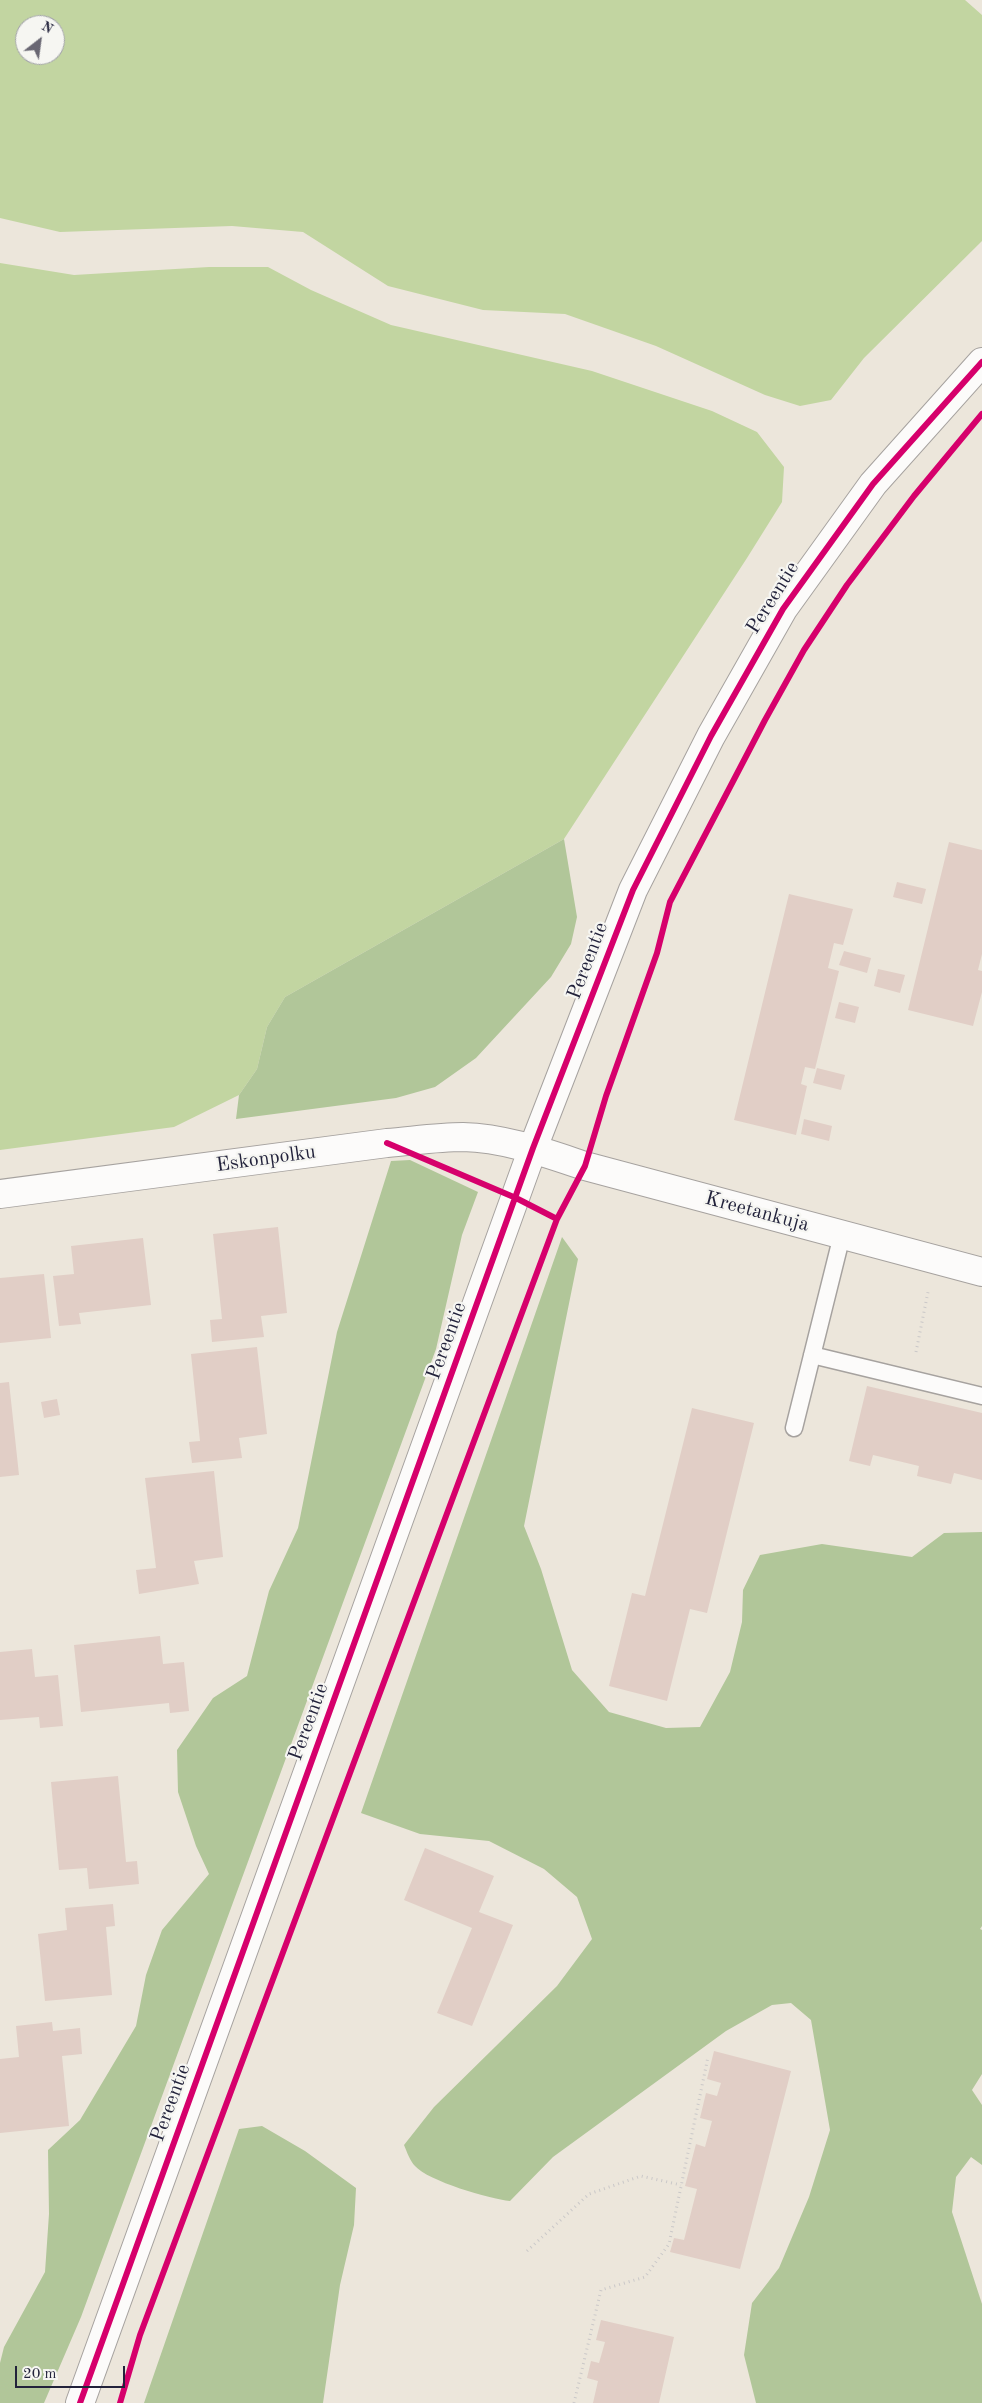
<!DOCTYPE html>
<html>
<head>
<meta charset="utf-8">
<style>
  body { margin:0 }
  #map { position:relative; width:982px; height:2403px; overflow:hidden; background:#ece6db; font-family:"Old Standard TT",serif }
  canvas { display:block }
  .north { position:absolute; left:15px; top:15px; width:50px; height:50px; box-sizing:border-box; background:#f6f6f2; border:1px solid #a1a1a9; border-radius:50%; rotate:30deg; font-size:14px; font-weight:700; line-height:20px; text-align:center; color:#22223b }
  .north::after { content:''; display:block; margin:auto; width:18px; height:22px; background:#696773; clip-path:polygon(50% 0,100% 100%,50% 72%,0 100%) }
  .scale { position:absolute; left:15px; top:2366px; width:110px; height:22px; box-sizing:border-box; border:2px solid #22223b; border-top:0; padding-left:6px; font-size:15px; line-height:18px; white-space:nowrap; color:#22223b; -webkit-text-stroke:4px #f6f6f2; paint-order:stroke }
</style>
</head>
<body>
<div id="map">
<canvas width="982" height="2403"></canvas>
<div class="north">N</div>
<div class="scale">20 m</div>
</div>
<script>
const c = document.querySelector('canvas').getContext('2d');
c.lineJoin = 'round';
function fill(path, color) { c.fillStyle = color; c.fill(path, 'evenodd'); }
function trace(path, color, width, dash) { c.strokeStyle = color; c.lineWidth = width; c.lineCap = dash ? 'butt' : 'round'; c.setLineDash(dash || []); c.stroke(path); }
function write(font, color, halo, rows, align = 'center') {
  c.font = font + ' "Old Standard TT",serif'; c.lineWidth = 4.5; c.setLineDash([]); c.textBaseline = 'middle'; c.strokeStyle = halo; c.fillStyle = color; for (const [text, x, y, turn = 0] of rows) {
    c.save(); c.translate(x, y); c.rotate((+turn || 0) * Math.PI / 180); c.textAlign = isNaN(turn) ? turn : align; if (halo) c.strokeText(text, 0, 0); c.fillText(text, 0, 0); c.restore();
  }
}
const green = new Path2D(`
  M0,0H965L982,15V241L864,358L831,400L800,406L765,395L656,346L565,314L483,310L388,286L303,232L232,226L60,232L0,218ZM25,25H55V55H25Z
  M0,263L74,275L209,267H268L311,290L391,325L592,371L712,411L757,432L784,467L782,502L747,558L564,839L285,997L267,1027L257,1069L239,1095L174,1127L0,1150Z`);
const forest = new Path2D(`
  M564,839L577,917L571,944L551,977L476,1058L435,1087L396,1098L236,1119L239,1095L257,1069L267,1027L285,997Z
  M410,1160L478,1192L462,1235L436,1349L81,2317L44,2403H0V2363L4,2347L45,2272L49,2214L48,2150L80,2120L136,2026L146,1975L162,1930L209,1874L196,1846L178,1792L177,1750L213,1698L247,1676L269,1591L298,1528L337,1332L391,1161Z
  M562,1237L578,1259L524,1526L541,1569L572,1670L609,1712L666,1728L700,1727L730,1672L742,1622L743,1590L760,1555L822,1544L912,1557L944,1533L982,1532V1926L980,1929L982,1930V2074L972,2090L982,2105V2165L971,2157L956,2177L952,2212L982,2304V2403H756L744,2355L752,2303L779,2268L809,2197L830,2130L811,2020L791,2003L772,2005L726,2031L553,2157L510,2201C490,2199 428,2181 415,2166C410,2161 407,2152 404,2145L434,2107L557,1986L592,1939L577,1897L544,1869L489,1841L420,1834L361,1813Z
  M262,2126L305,2151L356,2188L354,2225L340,2285L323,2403H144L239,2129Z`);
const building = new Path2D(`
  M949,842L982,850V954L978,970L982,971V992L973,1026L908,1010Z
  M897,882L926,889L922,904L893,897Z
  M789,894L853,909L843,945L834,943L828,968L839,971L815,1069L805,1067L801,1084L807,1086L796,1135L734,1120Z
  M844,951L871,958L867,973L839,965Z
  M878,969L905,975L900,993L874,986Z
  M839,1002L859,1007L855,1023L835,1018Z
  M817,1068L845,1075L841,1090L813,1083Z
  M804,1119L832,1126L829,1141L801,1134Z
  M278,1227L287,1313L261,1316L264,1337L212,1342L210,1320L222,1319L213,1234Z
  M143,1238L151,1305L79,1313L81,1324L59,1326L53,1276L74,1274L71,1246Z
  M44,1274L51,1338L0,1343V1278Z
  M257,1347L267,1434L239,1438L242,1458L192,1463L189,1442L200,1441L191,1354Z
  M9,1382L19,1475L0,1477V1383Z
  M867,1386L982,1413V1480L954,1473L951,1484L917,1476L919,1466L873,1455L870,1466L849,1461Z
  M57,1399L60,1415L44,1418L41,1402Z
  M692,1408L754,1423L707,1613L690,1609L667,1701L609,1686L632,1593L645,1596Z
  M214,1471L223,1557L194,1561L199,1584L139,1594L136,1570L156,1568L145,1478Z
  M160,1636L163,1664L184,1662L189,1711L170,1713L169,1703L81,1712L74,1645Z
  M32,1649L35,1677L58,1675L63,1726L40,1728L39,1717L0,1720V1652Z
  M118,1776L126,1862L137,1861L139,1884L89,1889L87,1868L59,1870L51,1782Z
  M425,1848L494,1876L479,1912L513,1925L472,2026L437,2013L472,1928L404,1900Z
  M113,1904L115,1926L106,1927L112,1995L45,2001L38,1934L67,1930L65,1908Z
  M52,2022L53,2031L80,2028L82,2054L62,2056L69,2126L0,2133V2059L19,2057L16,2026Z
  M714,2051L791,2071L740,2269L670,2252L674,2238L684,2240L697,2189L685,2186L696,2144L705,2147L712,2121L700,2118L706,2093L717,2096L721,2083L707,2079Z
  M601,2320L674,2337L659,2403H593L598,2381L587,2378L591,2361L599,2363L605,2342L596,2340Z`);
const path = new Path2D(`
  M916,1352L928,1292
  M527,2251L589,2194L641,2176L681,2185
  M574,2403L601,2290L645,2277L669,2244L708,2057`);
const lane = new Path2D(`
  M812,1355L982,1396
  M794,1428L842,1235`);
const street = new Path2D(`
  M0,1194L387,1143C412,1141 438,1137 463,1137C505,1138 546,1153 585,1166L982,1272`);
const secondary = new Path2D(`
  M80,2403L533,1148L633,890L711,736L783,609L873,484L982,362`);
const cycleway = new Path2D(`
  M387,1143L516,1198L557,1219
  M80,2403L533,1148L633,890L711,736L783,609L873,484L982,362
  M120,2403L140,2335L557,1219L585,1166L606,1096L657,953L670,902L765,720L804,650L847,585L914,496L982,414`);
const streetNames = [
  ["Pereentie",773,598,-58],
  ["Pereentie",588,961,-69],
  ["Eskonpolku",266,1159,-8],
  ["Kreetankuja",757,1212,15],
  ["Pereentie",447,1341,-70],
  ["Pereentie",309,1722,-70],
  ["Pereentie",171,2103,-70]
];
fill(green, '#c2d5a1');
fill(forest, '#b1c699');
fill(building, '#e1cec6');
trace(lane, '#a6a29f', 19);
trace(street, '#a6a29f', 30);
trace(secondary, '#a6a29f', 30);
trace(path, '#cac8c8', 3, [1, 4]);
trace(lane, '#fcfbfa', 16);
trace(street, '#fcfbfa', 28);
trace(secondary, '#fcfbfa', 28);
trace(cycleway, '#d6006c', 6);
write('20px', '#22223b', '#f6f6f2', streetNames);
</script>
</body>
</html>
